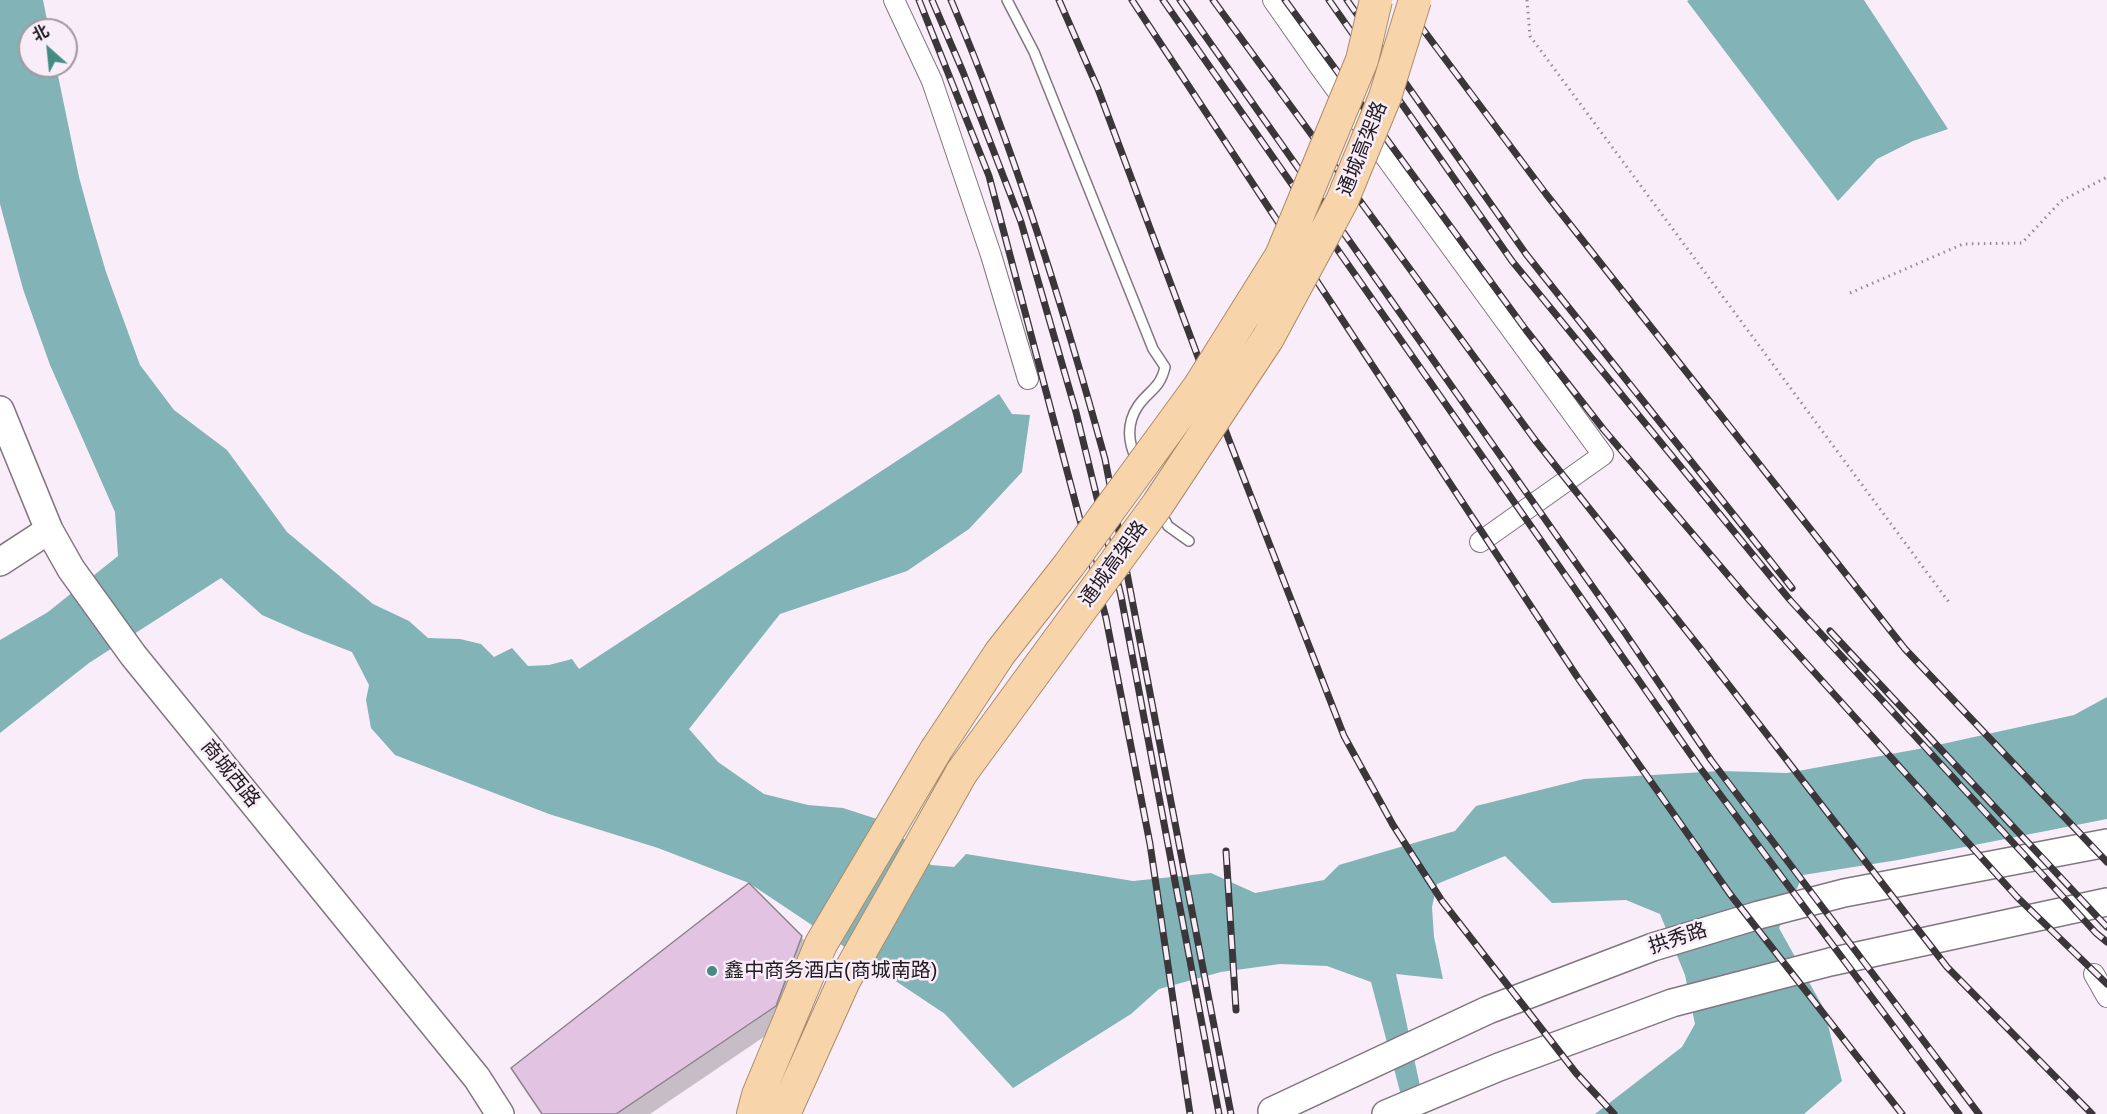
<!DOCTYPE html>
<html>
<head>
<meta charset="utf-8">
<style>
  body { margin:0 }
  #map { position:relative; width:2107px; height:1114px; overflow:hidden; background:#f8edf8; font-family:Arial,"Noto Sans SC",sans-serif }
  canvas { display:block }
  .north { position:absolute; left:18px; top:18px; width:60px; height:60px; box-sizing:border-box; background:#f8edf8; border:2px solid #a199a1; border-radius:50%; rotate:333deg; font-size:16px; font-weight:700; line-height:24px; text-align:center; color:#1f1b1f }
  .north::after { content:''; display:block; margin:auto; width:21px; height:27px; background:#458b85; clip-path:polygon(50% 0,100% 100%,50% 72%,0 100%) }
</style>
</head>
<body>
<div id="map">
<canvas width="2107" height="1114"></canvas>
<div class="north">北</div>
</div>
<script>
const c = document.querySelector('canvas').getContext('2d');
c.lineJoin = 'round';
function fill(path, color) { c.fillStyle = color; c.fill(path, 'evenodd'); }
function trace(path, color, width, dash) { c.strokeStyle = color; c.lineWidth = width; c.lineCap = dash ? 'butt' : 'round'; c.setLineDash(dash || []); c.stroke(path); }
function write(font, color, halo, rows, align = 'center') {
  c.font = font + ' Arial,"Noto Sans SC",sans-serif'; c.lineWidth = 5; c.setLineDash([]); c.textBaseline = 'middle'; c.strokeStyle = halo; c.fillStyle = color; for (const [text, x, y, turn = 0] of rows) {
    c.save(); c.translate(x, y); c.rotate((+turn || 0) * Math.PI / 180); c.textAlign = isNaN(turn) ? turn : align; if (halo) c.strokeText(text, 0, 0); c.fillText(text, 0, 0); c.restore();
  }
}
const water = new Path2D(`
  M0,0H43L49,30H30V66H56L79,177L91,221L106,272L140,365L174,410L227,450L287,532L373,604L409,621L428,638L460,639L481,644L494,657L512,648L528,666L549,665L572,659L579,669L999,394L1012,414L1030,415L1022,472L969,529L907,571L780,614L689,729L718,762L764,794L808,805L843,808L883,821L918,851L931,865L954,867L966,854L1133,881L1211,873L1255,893L1324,880L1339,865L1455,831L1476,806L1584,779L1721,771L1787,773L1924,748L2074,715L2107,697V819L1898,860L1803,875L1779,928L1824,1009L1842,1081L1804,1114H1595L1682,1047L1695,1024L1685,975L1660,914L1626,900L1552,903L1505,856L1437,884L1432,907L1434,937L1443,979L1396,974L1426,1114H1406L1371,982L1327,966L1280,964L1221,972L1159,989L1131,1014L1013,1088L945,1014L749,883L658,848L549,814L395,755L371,728L366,700L369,685L352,652L303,633L262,615L221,578L89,663L0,733V640L48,612L118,556L115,512L50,365L23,289L0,204Z
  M1689,0H1864L1948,129L1913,141L1877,159L1838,201L1687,1Z`);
const shadow = new Path2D(`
  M749,885L815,951L789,1020L650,1114H544Z`);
const building = new Path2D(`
  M749,883L802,936L776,1006L616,1114H542L511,1068Z`);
const path = new Path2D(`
  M1527,0L1530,36L1951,605
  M1850,293L1963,244L2022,243L2061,201L2107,177`);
const service = new Path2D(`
  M1007,0L1034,52L1153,349L1165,367C1160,389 1149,390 1138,406C1126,424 1128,443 1137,461
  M1161,512L1168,526L1189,541`);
const minor = new Path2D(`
  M894,0L932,81L991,255L1028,379
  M1273,0L1322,70L1603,455L1480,542
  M2094,974L2107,997`);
const secondary = new Path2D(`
  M0,410L49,530L71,569L133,655L477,1078L500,1114
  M0,562L49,530
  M1272,1111L1488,1010L1653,947L1759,915L1844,893L2107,843
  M1386,1114L1499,1067L1672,1003L1830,962L2107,902`);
const trunk = new Path2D(`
  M753,1114L758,1095L821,944L936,750
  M784,1114L844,981L962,772`);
const rail = new Path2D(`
  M919,0L989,176L1106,618L1150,844L1190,1114
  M932,0L963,72L1021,222L1076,412L1121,596L1219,1114
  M951,0C1014,149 1062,303 1105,459L1231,1114
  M1059,0L1098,89L1229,440L1344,736L1393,825L1442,901L1576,1073L1614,1114
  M1132,0L1578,678L1730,894L1902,1114
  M1163,0L1698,765L1959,1114
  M1180,0L1623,630L1711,760L1979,1114
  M1213,0L1535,440L1700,648L1947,967L2092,1114
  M1285,0L1526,330L1604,430L1750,601L2017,897L2107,984
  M1329,0L1512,261L1790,600L2096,933L2107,942
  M1347,0L1526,254L1792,588
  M1401,0L1546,194L1905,649L2107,862
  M1830,631L2107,927
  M1226,851L1236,1010`);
const trunkBridge = new Path2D(`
  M936,750L1000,653L1069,565L1199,387L1281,256L1362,60L1376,0
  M962,772L1158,504L1268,338L1342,201L1385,97L1415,0`);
const markers = [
  [712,971,6,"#458b85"]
];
const streetNames = [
  ["通城高架路",1363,149,-68],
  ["通城高架路",1114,564,-54],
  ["商城西路",230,774,51],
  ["拱秀路",1678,939,-18]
];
const poiNames = [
  ["鑫中商务酒店(商城南路)",724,971]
];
fill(water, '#82b3b6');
fill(shadow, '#0003');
fill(building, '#e2c4e2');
trace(building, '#8c828c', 1.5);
trace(service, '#807680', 12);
trace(minor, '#807680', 22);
trace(secondary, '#807680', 30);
trace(trunk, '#aa8c6c', 34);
trace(path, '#948c94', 3, [1.5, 4.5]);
trace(service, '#fff', 9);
trace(minor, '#fff', 20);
trace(secondary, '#fff', 27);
trace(trunk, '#f7d4aa', 32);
trace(rail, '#3a363a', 7);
trace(rail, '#f8edf8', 4.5, [14]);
trace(trunkBridge, '#aa8c6c', 34, []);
trace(trunkBridge, '#f7d4aa', 32);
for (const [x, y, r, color] of markers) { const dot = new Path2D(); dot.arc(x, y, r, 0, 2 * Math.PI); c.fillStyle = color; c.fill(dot); trace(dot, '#f8edf8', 2); }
write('20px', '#1f1b1f', '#f8edf8', streetNames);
write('20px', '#1f1b1f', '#f8edf8', poiNames, 'left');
</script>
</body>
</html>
